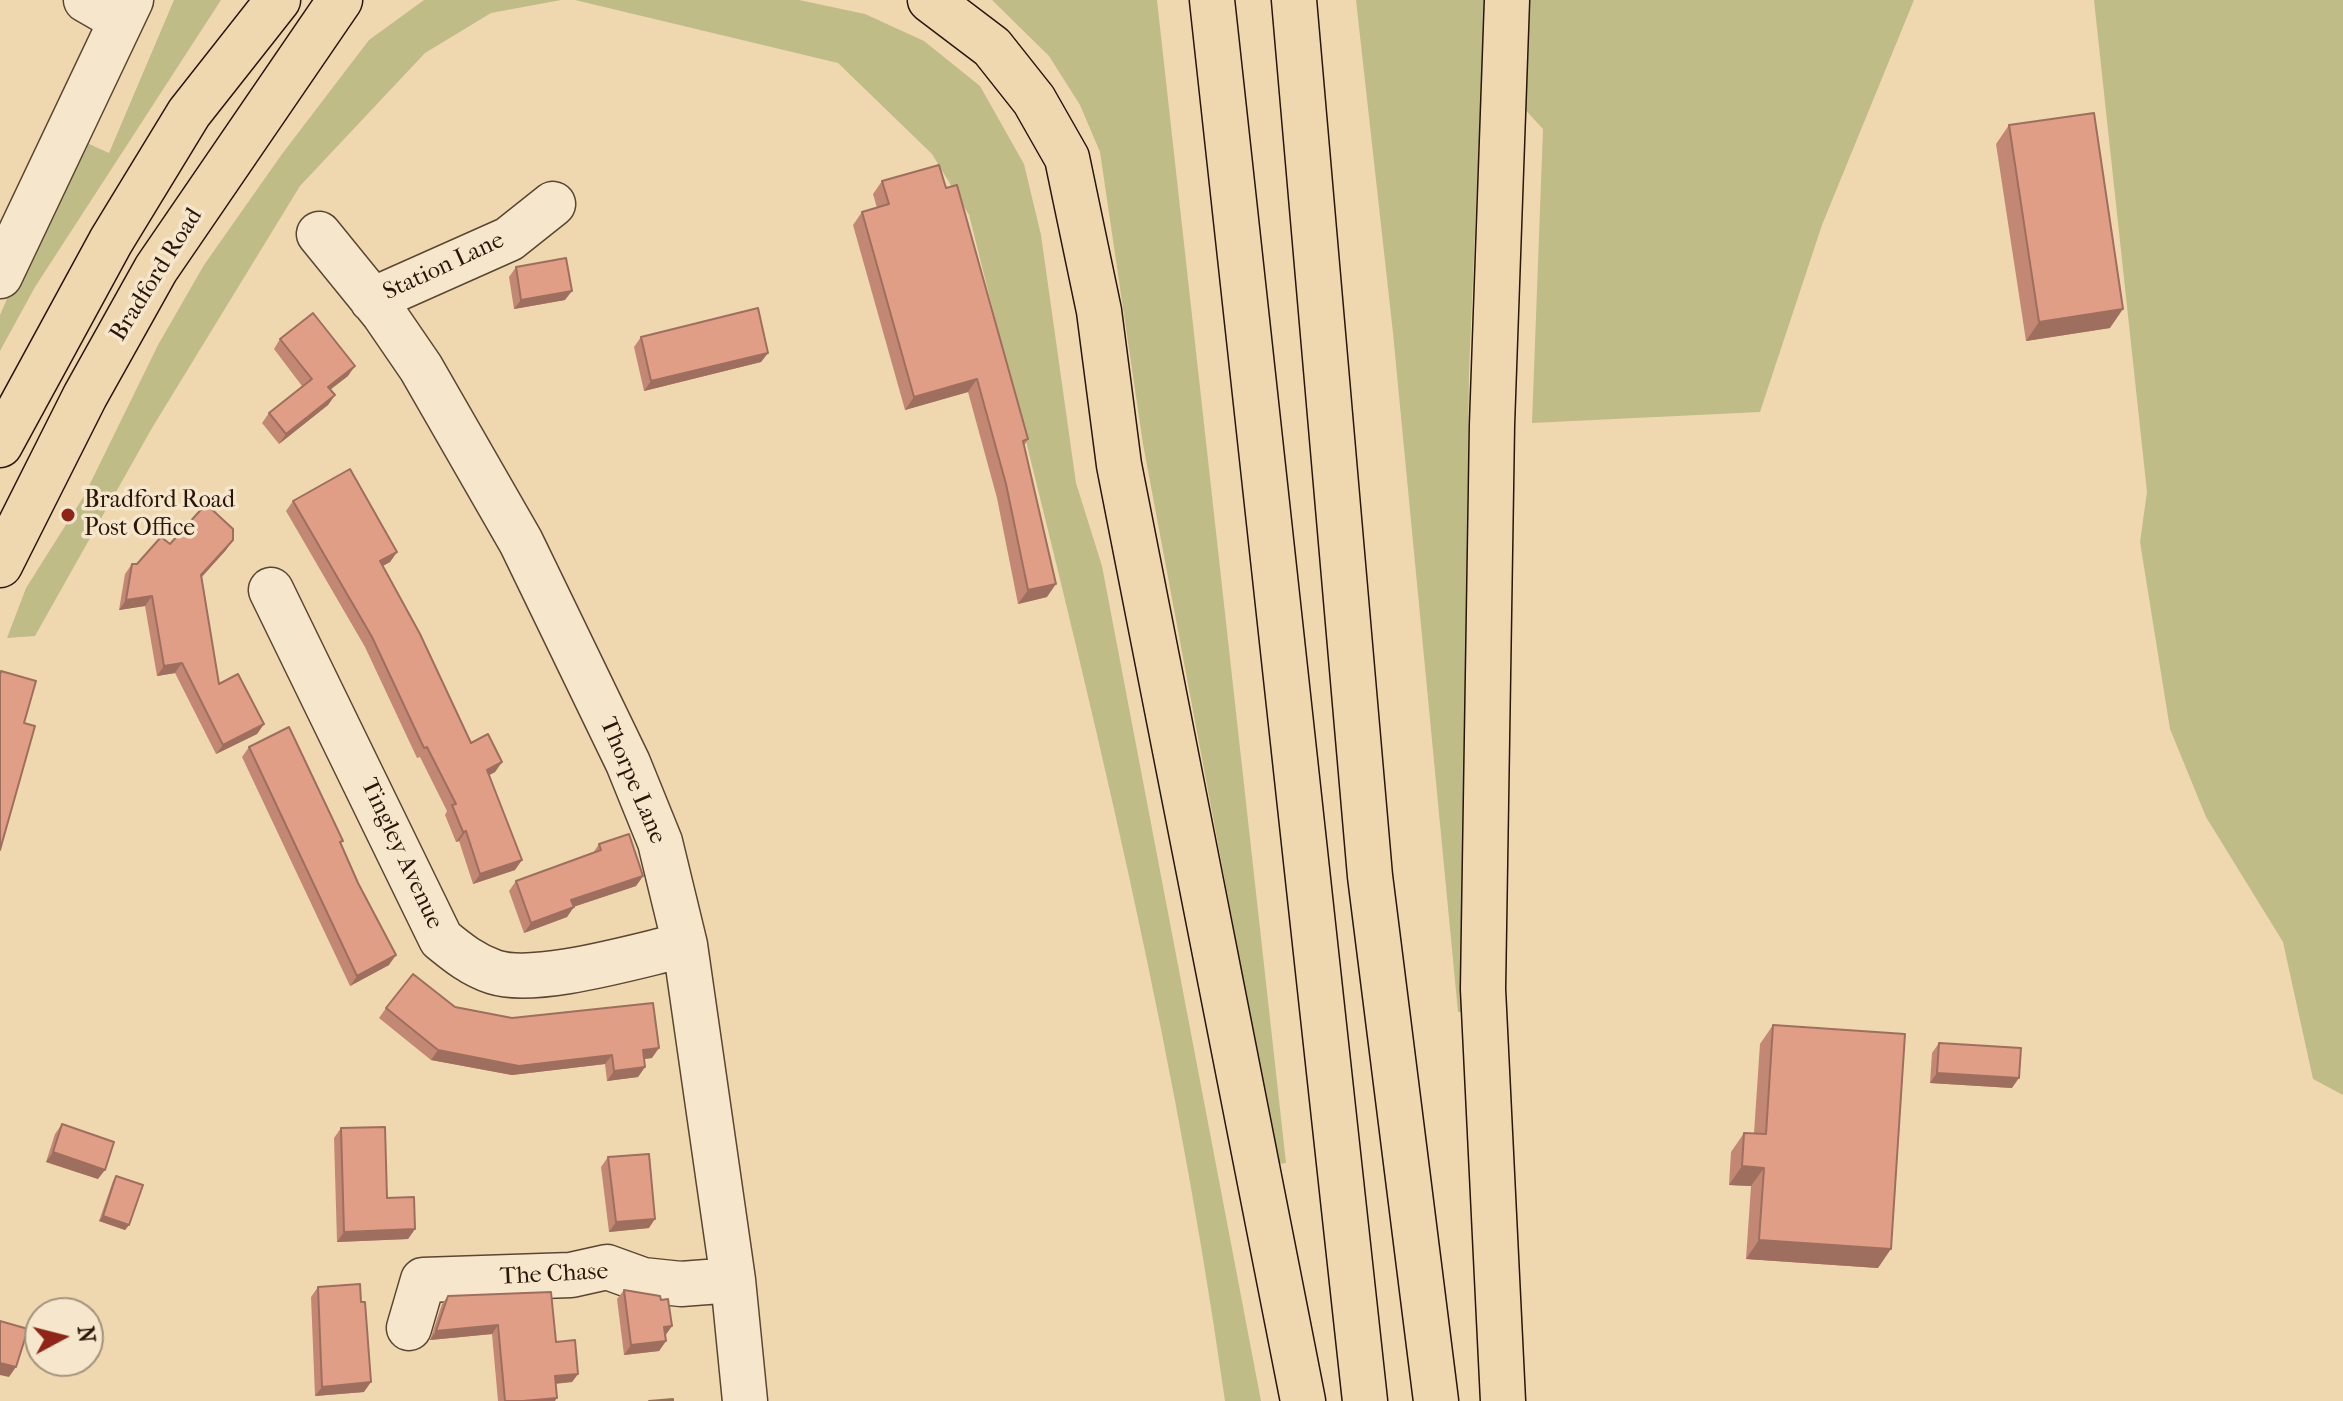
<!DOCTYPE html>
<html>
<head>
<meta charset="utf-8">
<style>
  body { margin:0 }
  #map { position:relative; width:2343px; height:1401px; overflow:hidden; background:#efd8b0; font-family:"IM FELL French Canon",serif }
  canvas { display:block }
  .north { position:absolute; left:24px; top:1297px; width:80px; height:80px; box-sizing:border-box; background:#f5e6cc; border:2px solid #a3937d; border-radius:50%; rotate:83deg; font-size:22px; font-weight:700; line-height:32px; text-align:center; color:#291607 }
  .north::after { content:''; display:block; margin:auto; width:28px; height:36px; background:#8f2418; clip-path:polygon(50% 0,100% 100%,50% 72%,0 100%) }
</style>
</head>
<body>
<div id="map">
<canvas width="2343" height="1401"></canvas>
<div class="north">N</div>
</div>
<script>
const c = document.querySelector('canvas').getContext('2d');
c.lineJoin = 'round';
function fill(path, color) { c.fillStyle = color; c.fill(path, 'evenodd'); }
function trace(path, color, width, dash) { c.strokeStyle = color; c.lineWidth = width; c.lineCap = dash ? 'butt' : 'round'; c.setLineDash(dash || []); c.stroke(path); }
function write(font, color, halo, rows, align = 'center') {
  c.font = font + ' "IM FELL French Canon",serif'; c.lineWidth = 7; c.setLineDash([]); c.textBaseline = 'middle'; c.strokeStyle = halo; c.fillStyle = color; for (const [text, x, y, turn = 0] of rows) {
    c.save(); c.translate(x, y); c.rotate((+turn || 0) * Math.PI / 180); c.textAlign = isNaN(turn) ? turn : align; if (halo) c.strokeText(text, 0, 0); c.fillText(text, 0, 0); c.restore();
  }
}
const green = new Path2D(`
  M174,0H221L35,287L0,351V315L76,138L109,153Z
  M424,0H561L491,13L425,53L300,186L152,428L35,636L7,638L26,588L84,496L158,345L204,265L282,154L369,40Z
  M575,0H799L865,14L924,41L980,86L1024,164L1041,235L1076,483L1102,566L1261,1401H1225C1169,1000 1068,607 969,215L932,154L838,63Z
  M992,0H1157L1286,1163L1278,1164L1143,444L1100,152L1080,105L1049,56Z
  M1356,0H1485L1469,372L1462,1012H1458L1393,333Z
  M1527,0H1914L1822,225L1760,412L1532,423L1543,129L1519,103Z
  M2094,0H2343V1095L2313,1079L2283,942L2206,817L2170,729L2140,542L2147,492Z`);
const minor = new Path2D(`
  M86,0L119,19
  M319,234L384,314L421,368L521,542L628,763L660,842L685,945L733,1280L745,1401
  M0,276L131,0
  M372,300L509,239L553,204
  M271,590L441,939C458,953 473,965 494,972C537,986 639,955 685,945
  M409,1328L423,1280L571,1275L607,1267L643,1280L681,1284L733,1280`);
const major = new Path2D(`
  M0,445L111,241L189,113L278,0
  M0,565L85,396L156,269L340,0`);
const highway = new Path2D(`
  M930,0L992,47L1034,100L1067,158L1099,311L1119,465L1303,1401
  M1212,0L1365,1401
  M1294,0L1370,876L1436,1401
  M1503,1401L1483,989L1492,425L1507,0`);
const wall = new Path2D(`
  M2009,125L2110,328L2026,341L1996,144Z
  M882,181L946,188L1028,439L1024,446L1047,597L1018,604L997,498L968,392L905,410L853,225L862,212L877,208L873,194Z
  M516,267L565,300L514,309L509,277Z
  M641,337L768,353L761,362L644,391L634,347Z
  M280,339L348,376L330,389L335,395L328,405L279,444L262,423L269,413L302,386L274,349Z
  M293,501L397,552L390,562L383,566L471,743L502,762L495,772L489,775L515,870L473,884L459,841L456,842L445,815L447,811L420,757L417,758L365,647L286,511Z
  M170,544L226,550L202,577L219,684L264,724L257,734L216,754L175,673L157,676L145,606L119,610L125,574L132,564H137Z
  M249,747L340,844L389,965L350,986L242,757Z
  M599,844L643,876L636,886L573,907L567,917L524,933L509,891L516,881L593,853Z
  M455,1007L652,1058L644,1059L645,1067L638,1077L607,1081L605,1064L512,1075L431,1060L379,1018L386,1008Z
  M1773,1025L1878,1268L1746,1259L1751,1186L1729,1185L1731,1152L1744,1133H1754L1760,1044Z
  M1939,1043L2012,1088L1930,1083L1932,1053Z
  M62,1124L98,1179L46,1162L55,1134Z
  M341,1128L387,1198L415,1229L408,1239L337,1242L334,1138Z
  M608,1157L649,1228L609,1232L601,1167Z
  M116,1176L129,1225L125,1230L99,1221L113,1181Z
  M318,1287L364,1392L315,1396L311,1297Z
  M624,1290L661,1300L672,1326L665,1335L666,1341L659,1351L624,1355L617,1299Z
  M448,1296L556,1342L578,1374L572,1382L556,1384L555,1401H498L492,1334L430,1340L442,1304Z`);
const shadedWall = new Path2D(`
  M572,291L565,300L514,309L521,300Z
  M2123,309L2110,328L2026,341L2039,322Z
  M768,353L761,362L644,391L651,381Z
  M355,366L348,376L321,397L328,387Z
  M977,379L968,392L905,410L914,397Z
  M335,395L328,405L279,444L286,434Z
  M233,540L226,550L194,585L201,575Z
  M397,552L390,562L373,571L380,561Z
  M1056,584L1047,597L1018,604L1028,590Z
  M152,596L145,606L119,610L126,600Z
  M182,663L175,673L157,676L164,666Z
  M264,724L257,734L216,754L223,745Z
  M502,762L495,772L480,780L487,770Z
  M466,831L459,841L456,842L463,832Z
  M522,860L515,870L473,884L480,874Z
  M643,876L636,886L564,910L571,900Z
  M574,907L567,917L524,933L531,923Z
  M396,955L389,965L350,986L357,976Z
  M659,1048L652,1058L636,1060L643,1050Z
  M438,1050L612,1055L605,1064L512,1075L431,1060Z
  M645,1067L638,1077L607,1081L614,1071Z
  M1937,1073L2019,1078L2012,1088L1930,1083Z
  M53,1152L105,1170L98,1179L46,1162Z
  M1742,1166L1764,1168L1751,1186L1729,1185Z
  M103,1216L129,1225L125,1230L99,1221Z
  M655,1219L649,1228L609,1232L616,1222Z
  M415,1229L408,1239L337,1242L344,1232Z
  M1759,1240L1891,1249L1878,1268L1746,1259Z
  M498,1325L492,1334L430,1340L436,1331Z
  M672,1326L665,1336L664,1327Z
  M666,1341L659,1351L624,1355L631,1345Z
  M0,1363L16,1367L9,1377L0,1375Z
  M578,1374L572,1382L549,1384L555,1376Z
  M371,1382L364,1392L315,1396L322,1387Z
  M557,1398L555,1401H523Z`);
const building = new Path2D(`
  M2094,113L2123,309L2039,322L2009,125Z
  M939,165L946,188L957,185L1028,439L1023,441L1056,584L1028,590L1006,484L977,379L914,397L862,212L889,204L882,181Z
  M566,258L572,291L521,300L516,267Z
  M758,308L768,353L651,381L641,337Z
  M313,313L355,366L328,387L335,395L286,434L269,413L312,379L280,339Z
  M350,469L397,552L380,561L420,634L471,743L488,734L502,762L487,770L522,860L480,874L466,831L463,832L452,805L456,804L427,747L424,748L372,637L293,501Z
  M206,504L233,529V540L201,575L219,684L238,674L264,724L223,745L182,663L164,666L152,596L126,600L132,564H137L161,537L170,544Z
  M1,671L36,681L24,723L35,726L0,850V675Z
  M289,727L343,841L340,842L358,883L396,955L357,976L249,747Z
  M629,834L643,876L571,900L574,907L531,923L516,881L601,850L599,844Z
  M413,974L455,1007L512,1018L653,1003L659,1048L643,1050L645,1067L614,1071L612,1055L519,1066L438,1050L386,1008Z
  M1773,1025L1905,1034L1891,1249L1759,1240L1764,1168L1742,1166L1744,1133L1766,1134Z
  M1939,1043L2021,1048L2019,1078L1937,1073Z
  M62,1124L114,1142L105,1170L53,1152Z
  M385,1127L387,1198L414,1197L415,1229L344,1232L341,1128Z
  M649,1154L655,1219L616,1222L608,1157Z
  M116,1176L143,1185L129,1225L103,1216Z
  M360,1284L361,1302H365L371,1382L322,1387L318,1287Z
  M624,1290L660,1296L661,1300L668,1299L672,1326L664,1327L666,1341L631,1345Z
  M551,1292L556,1342L575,1340L578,1374L555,1376L557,1398L523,1401H505L498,1325L436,1331L448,1296Z
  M0,1321L28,1329L16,1367L0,1363Z
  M673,1399V1401H649Z`);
const markers = [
  [68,515,8,"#8f2418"]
];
const streetNames = [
  ["Station Lane",444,267,-25],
  ["Bradford Road",157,275,-58],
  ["Thorpe Lane",632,781,67],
  ["Tingley Avenue",401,854,65],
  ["The Chase",554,1275,-3]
];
const poiNames = [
  ["Bradford Road",84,501],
  ["Post Office",84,529]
];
fill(green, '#c0bc87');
trace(minor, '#5a4631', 47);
trace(major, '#291607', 47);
trace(highway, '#291607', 47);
trace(minor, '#f5e6cc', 44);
trace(major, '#efd8b0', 44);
trace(highway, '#efd8b0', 44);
fill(wall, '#c28874');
fill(shadedWall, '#9e6f5e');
fill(building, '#e19e87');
trace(building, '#9e6f5e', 2);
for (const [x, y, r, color] of markers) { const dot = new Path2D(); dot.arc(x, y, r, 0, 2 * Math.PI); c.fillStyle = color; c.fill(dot); trace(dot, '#f5e6cc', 3); }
write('24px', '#291607', '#f5e6cc', streetNames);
write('24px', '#291607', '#f5e6cc', poiNames, 'left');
</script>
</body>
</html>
